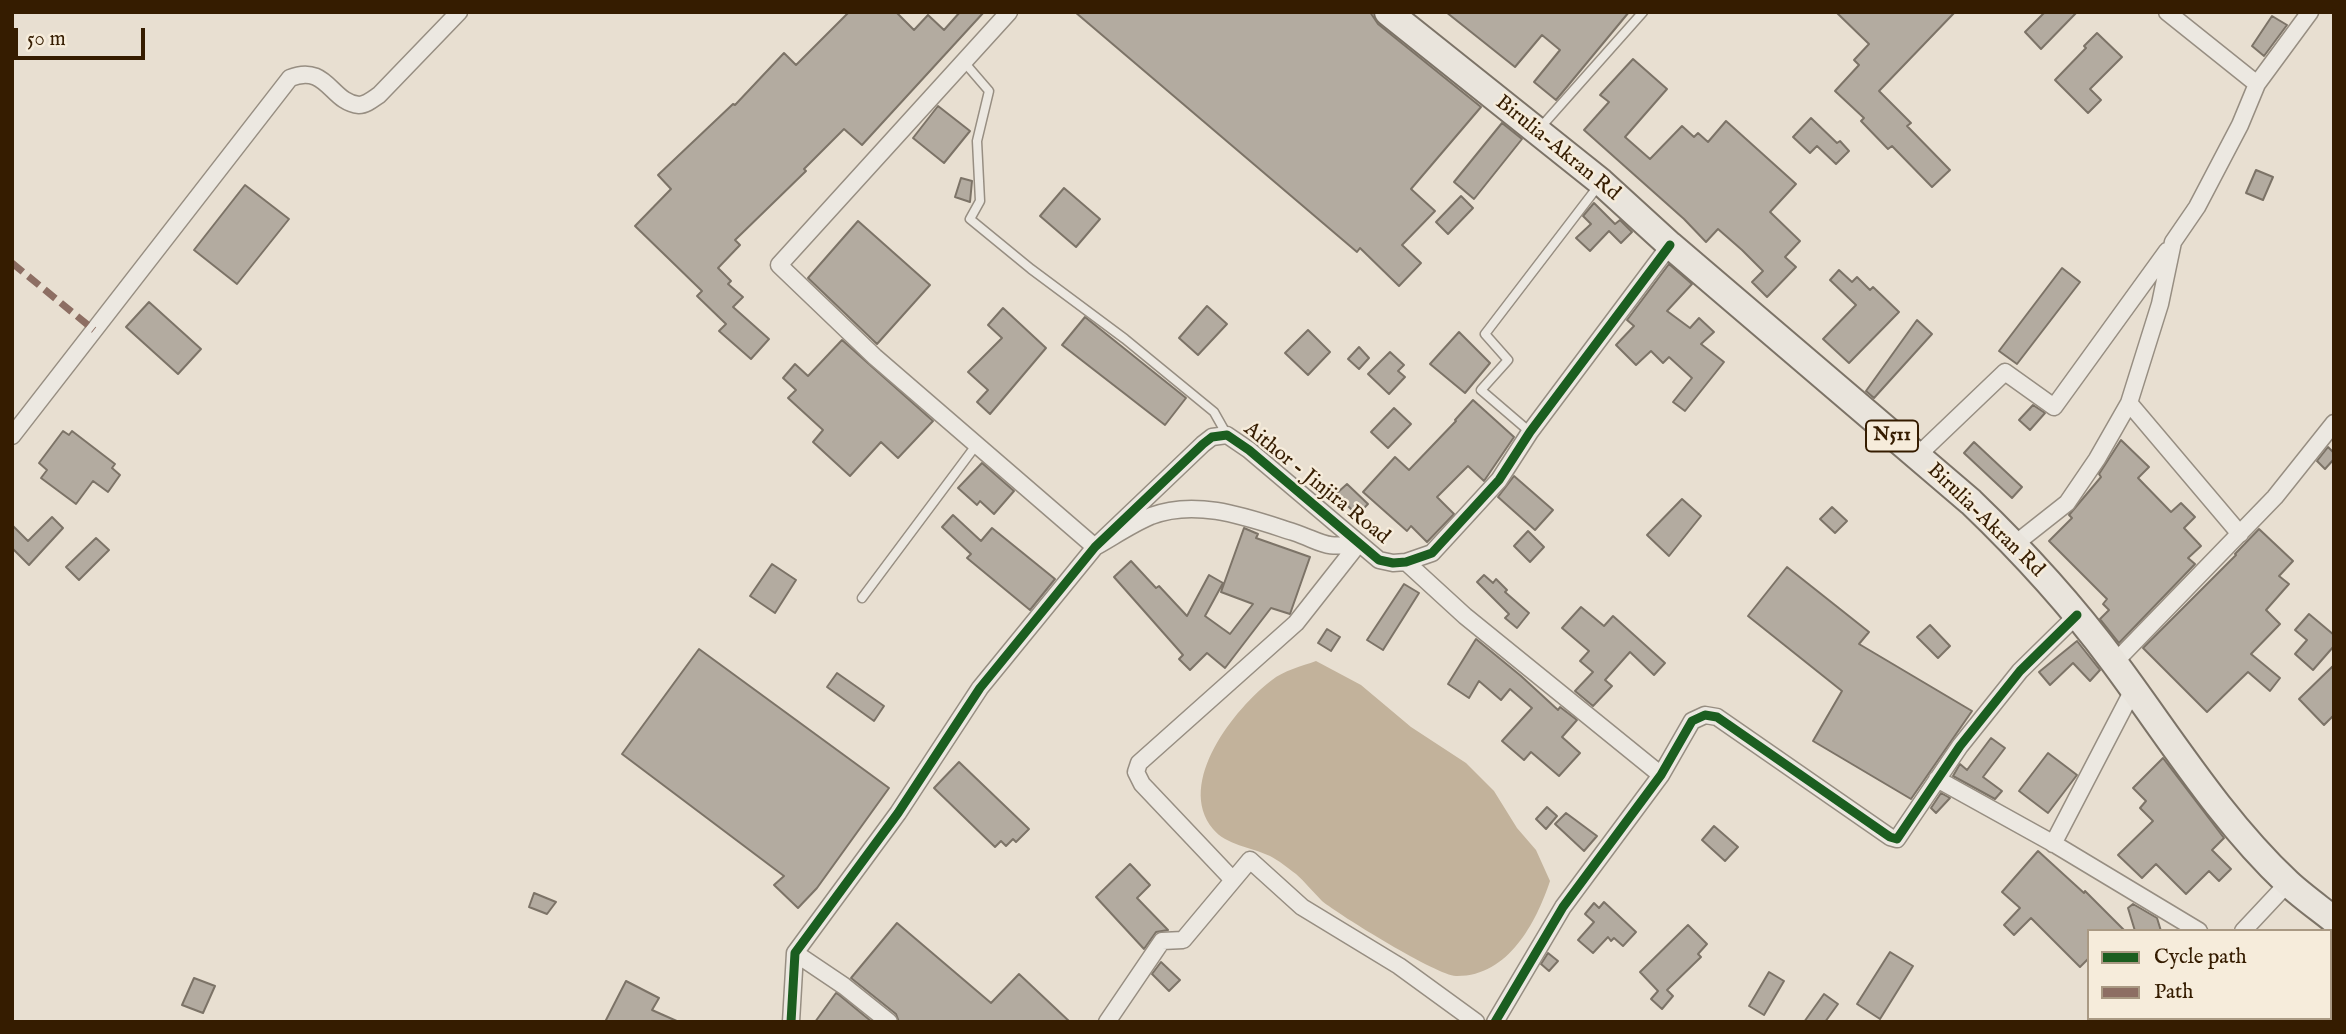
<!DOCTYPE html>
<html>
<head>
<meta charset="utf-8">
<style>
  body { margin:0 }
  #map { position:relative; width:2346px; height:1034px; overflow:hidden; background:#e8dfd1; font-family:"IM FELL English",serif }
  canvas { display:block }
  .frame { position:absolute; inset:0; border:14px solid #351c00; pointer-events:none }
  .legend { position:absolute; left:2087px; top:929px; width:245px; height:91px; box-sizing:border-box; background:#f6ecdb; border:2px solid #a99983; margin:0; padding:9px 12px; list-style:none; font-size:21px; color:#351c00 }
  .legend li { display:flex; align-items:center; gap:14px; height:35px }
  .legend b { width:35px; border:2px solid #a99983 }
  .scale { position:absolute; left:14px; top:28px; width:131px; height:32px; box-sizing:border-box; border:4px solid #351c00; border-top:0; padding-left:9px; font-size:21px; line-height:24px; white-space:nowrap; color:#351c00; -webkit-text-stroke:5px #f6ecdb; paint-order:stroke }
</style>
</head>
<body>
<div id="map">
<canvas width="2346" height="1034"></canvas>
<div class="frame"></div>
<ul class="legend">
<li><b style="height:9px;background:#1b5e20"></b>Cycle path</li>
<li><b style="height:9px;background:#8d6e63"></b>Path</li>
</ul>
<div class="scale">50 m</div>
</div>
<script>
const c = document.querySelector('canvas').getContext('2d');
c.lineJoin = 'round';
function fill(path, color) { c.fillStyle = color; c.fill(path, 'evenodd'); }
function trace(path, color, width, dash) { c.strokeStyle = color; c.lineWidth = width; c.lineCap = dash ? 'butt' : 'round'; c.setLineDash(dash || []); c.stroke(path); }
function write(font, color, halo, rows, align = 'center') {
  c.font = font + ' "IM FELL English",serif'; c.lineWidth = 5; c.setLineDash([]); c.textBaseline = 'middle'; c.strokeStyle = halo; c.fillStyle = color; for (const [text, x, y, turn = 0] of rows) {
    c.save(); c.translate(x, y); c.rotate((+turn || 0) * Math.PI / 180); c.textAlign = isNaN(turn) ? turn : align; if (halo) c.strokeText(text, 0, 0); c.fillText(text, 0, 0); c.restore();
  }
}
const water = new Path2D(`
  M1316,661L1361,685L1411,727L1466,763L1494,791L1517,828L1536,850L1550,881C1536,923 1508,977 1456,976C1438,976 1339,915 1322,901C1313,892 1305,882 1296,874C1288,868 1278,860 1270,856C1251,847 1226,845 1213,829C1175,783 1235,708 1272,680C1283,671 1302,666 1316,661Z`);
const building = new Path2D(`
  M849,12H896L914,30L928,15L944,30L960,12H984L862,145L844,129L804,169L806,171L735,240L740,245L718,268L731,281L728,284L743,297L733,307L769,339L751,359L719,331L726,324L697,296L702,291L635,226L671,189L658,175L733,104L735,105L784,53L796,65Z
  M1075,12H1370L1378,24L1481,107L1411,189L1435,211L1402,245L1421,263L1399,286L1360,248L1357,252Z
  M1446,12H1629L1556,100L1534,82L1560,50L1542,35L1515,67Z
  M1836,12H1955L1879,91L1911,123L1907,126L1950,170L1932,187L1892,146L1888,149L1861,121L1864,118L1835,91L1859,65L1854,60L1869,44Z
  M2045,12H2077L2041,49L2025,32Z
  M2272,16L2287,25L2264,56L2252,46Z
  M2097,33L2122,57L2090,89L2101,100L2088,113L2055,80L2086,48L2084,46Z
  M1633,59L1667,89L1625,137L1650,159L1682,126L1694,137L1698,133L1708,142L1726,121L1796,184L1770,212L1800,241L1785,257L1796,267L1767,297L1752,282L1763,271L1742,250L1718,229L1706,242L1684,219L1584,130L1609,102L1600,95Z
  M938,106L970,131L944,163L913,138Z
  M1811,118L1837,143L1840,141L1849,151L1836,164L1817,146L1810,153L1793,137Z
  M1502,123L1522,139L1474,199L1454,182Z
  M2256,170L2273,177L2263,200L2246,193Z
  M961,178L972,181L970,202L955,197Z
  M245,185L289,219L237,284L194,250Z
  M1064,188L1100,219L1076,247L1040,216Z
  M1461,196L1473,208L1448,234L1436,222Z
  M1594,203L1615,224L1620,220L1632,232L1621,243L1609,231L1590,251L1576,238L1591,224L1583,216Z
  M858,221L930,285L877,344L808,278Z
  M1669,264L1692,284L1667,311L1690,328L1699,318L1714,332L1701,344L1724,362L1685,411L1673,402L1692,378L1669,357L1663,363L1651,351L1636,365L1616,345L1634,326L1627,320Z
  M2062,268L2080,282L2017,364L1999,351Z
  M1839,270L1852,282L1857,277L1870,290L1873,287L1899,312L1849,363L1823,339L1856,305L1830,280Z
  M149,302L201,349L178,374L126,327Z
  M1207,306L1227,324L1198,355L1179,338Z
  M1003,308L1046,348L990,414L977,402L988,390L968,372L1002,338L988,325Z
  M1085,317L1186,398L1165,425L1062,345Z
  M1917,320L1932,334L1874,398L1866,391Z
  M1308,330L1330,352L1308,375L1285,353Z
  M1459,332L1490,363L1465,393L1430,364Z
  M842,340L933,421L898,458L881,442L850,476L813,442L823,430L788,398L796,390L783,378L795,364L808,376Z
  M1359,347L1369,358L1359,369L1348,359Z
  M1390,352L1404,365L1398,371L1405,377L1389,394L1368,374Z
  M1473,400L1514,437L1484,481L1468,466L1437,497L1454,514L1427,542L1411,526L1407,531L1363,492L1395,457L1409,470L1456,421L1455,420Z
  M2033,405L2045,413L2030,430L2019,420Z
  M1394,408L1411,424L1388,448L1371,432Z
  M63,431L69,435L72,431L115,464L112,468L120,475L108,492L93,481L76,504L41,478L47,470L39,463Z
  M2121,440L2149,467L2138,478L2171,512L2181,503L2195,517L2184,528L2201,546L2188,558L2195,564L2119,643L2100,619L2109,610L2103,604L2107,599L2049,541L2072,518L2069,515L2101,477L2099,474Z
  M1974,442L2022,487L2012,498L1964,453Z
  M2328,447L2334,453V459L2325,469L2317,461Z
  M982,463L1014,491L994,514L980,501L977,505L958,488Z
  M1514,476L1553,510L1535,530L1498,497Z
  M1347,484L1368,504L1357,515L1336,494Z
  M1682,499L1701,516L1669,556L1647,535Z
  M1832,507L1847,521L1835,533L1820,519Z
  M953,515L981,541L992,528L1055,579L1030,610L967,558L971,554L942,527Z
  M52,517L63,528L29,565L12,548V525L28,541Z
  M1244,528L1258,534L1256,538L1310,557L1290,614L1271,608L1225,668L1207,653L1190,670L1179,659L1183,655L1114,577L1131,561L1156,588L1159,586L1187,616L1209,575L1223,583L1205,616L1230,634L1253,604L1221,592Z
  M2259,529L2293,561L2279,576L2289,584L2266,610L2280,624L2251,654L2280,678L2270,691L2248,672L2207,712L2143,648L2236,555L2235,554Z
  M1528,531L1544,547L1530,562L1514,546Z
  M96,538L109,550L79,580L66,567Z
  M772,564L796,580L775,613L750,596Z
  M1787,567L1869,632L1859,644L1972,711L1911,799L1813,741L1842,691L1748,616Z
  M1484,575L1493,583L1496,579L1507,590L1505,592L1529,613L1517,628L1505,618L1509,614L1477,582Z
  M1404,584L1419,593L1383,650L1367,640Z
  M1581,607L1604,626L1613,616L1665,663L1654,675L1630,652L1605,680L1612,686L1593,706L1575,691L1593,672L1580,661L1589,651L1562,628Z
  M2309,614L2334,635V646L2313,670L2295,654L2307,640L2295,630Z
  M1930,625L1950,646L1938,658L1917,637Z
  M1327,629L1340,637L1331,651L1318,643Z
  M1476,639L1521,676L1558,710L1560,707L1577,720L1562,737L1580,753L1559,776L1531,752L1524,760L1502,741L1532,708L1510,689L1501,700L1479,681L1469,698L1448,684Z
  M2077,641L2100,670L2090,681L2073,663L2050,685L2039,672Z
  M699,649L889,788L817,888L798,908L774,885L784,876L622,754Z
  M2334,665V715L2324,725L2299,699Z
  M837,673L884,706L874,721L827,687Z
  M1991,738L2005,748L1983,777L2002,791L1995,799L1953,776L1960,764L1967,770Z
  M2048,753L2077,775L2048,813L2019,791Z
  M2163,758L2224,838L2212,850L2231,869L2219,881L2209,871L2186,894L2156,864L2142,878L2118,855L2153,821L2140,808L2146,801L2133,788Z
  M959,762L1029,829L1016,842L1013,839L1006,846L1001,841L995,847L934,788Z
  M1941,793L1950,798L1936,813L1931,808Z
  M1547,807L1557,816L1546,829L1536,819Z
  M1566,813L1597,836L1584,851L1555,824Z
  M1714,826L1738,847L1725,861L1702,840Z
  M2038,851L2084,893L2085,891L2125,931H2089V958L2080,967L2031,918L2014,935L2004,925L2020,908L2002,892Z
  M1130,864L1150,885L1137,898L1168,930L1156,932L1144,949L1096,897Z
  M534,893L556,902L547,914L529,907Z
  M1604,902L1636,932L1623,946L1614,938L1611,941L1608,937L1593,953L1578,940L1594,922L1585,914L1594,903L1599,908Z
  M2133,904L2157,918L2161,931H2135L2128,908Z
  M897,923L991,1003L1019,974L1070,1022H899L896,1014L851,978Z
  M1688,925L1707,944L1698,954L1701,957L1667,990L1673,996L1662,1009L1651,999L1658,991L1640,972Z
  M1890,952L1913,966L1880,1019L1857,1004Z
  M1548,953L1558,961L1549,971L1541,964Z
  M1161,962L1180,980L1169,991L1152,974Z
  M1769,972L1784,981L1764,1015L1749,1006Z
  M194,978L215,986L203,1013L182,1005Z
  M626,981L659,998L652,1010L679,1022H605Z
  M836,993L838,994L872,1022H815Z
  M1824,994L1838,1004L1825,1022H1804Z`);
const service = new Path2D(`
  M964,62L989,91L977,141L980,201L970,219L1031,269L1125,339L1214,412L1227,435
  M1540,128L1643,12
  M1530,432L1481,390L1508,360L1485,334L1599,185
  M862,598L977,444`);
const minor = new Path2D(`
  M1009,12L779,265L875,357L1095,547C1113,537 1132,524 1151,516C1197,498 1249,518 1293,532C1323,542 1324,550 1359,543
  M2167,12L2257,84
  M2129,403L2240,534
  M12,436L290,78C327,63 331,103 359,105C366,105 373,99 379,95L459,12
  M1916,457L2005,372L2054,407L2167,251
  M2015,544L2067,503L2097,459L2129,403L2160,304L2173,242L2197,207L2240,125L2257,84L2310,12
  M1406,562L1465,616L1661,775
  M2114,663L2275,497L2334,423
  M1937,779L2056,845L2199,931
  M2053,844L2133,690
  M1233,880L1142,784L1136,772L1139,763L1296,623L1359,543
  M2243,931L2288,883
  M795,953L844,986L889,1022
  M791,1022L795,953L898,813L980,688L1095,547L1203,444L1212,437L1227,435L1249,450L1379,560L1393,563L1406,562L1432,553L1499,480L1530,432L1670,245
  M1107,1022L1162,941L1183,940L1250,860L1302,907L1399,966L1476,1022
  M1495,1022L1563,907L1661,775L1692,721L1705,715L1717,717L1890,837L1897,839L1960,746L2020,671L2077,615`);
const trunk = new Path2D(`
  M1388,12L1601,182L1670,245L1971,502C2022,551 2070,603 2113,661C2169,736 2219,818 2288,883C2302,896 2319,908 2334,920`);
const quiet = new Path2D(`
  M12,263L94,330`);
const cycleway = new Path2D(`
  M791,1022L795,953L898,813L980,688L1095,547L1203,444L1212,437L1227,435L1249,450L1379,560L1393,563L1406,562L1432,553L1499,480L1530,432L1670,245
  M1495,1022L1563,907L1661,775L1692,721L1705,715L1717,717L1890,837L1897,839L1960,746L2020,671L2077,615`);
const shields = [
  [1892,436,52]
];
const shieldNames = [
  ["N511",1892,436]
];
const streetNames = [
  ["Birulia-Akran Rd",1557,149,39],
  ["Aithor - Jinjira Road",1316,484,39],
  ["Birulia-Akran Rd",1985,521,44]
];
fill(water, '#c2b29b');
fill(building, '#b3aba0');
trace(building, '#7c7367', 2);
trace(service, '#978e82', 11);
trace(minor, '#978e82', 19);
trace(trunk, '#7c7367', 30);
trace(service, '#ece8e1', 8);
trace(minor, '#ece8e1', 16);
trace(trunk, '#e9e4dc', 26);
trace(quiet, '#8d6e63', 7, [14, 7]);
trace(cycleway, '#1b5e20', 9);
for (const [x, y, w] of shields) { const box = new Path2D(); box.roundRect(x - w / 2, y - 15.5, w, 31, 5); c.fillStyle = '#f6ecdb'; c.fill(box); trace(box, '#351c00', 2); }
write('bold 19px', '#351c00', null, shieldNames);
write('21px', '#351c00', '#f6ecdb', streetNames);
</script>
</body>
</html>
